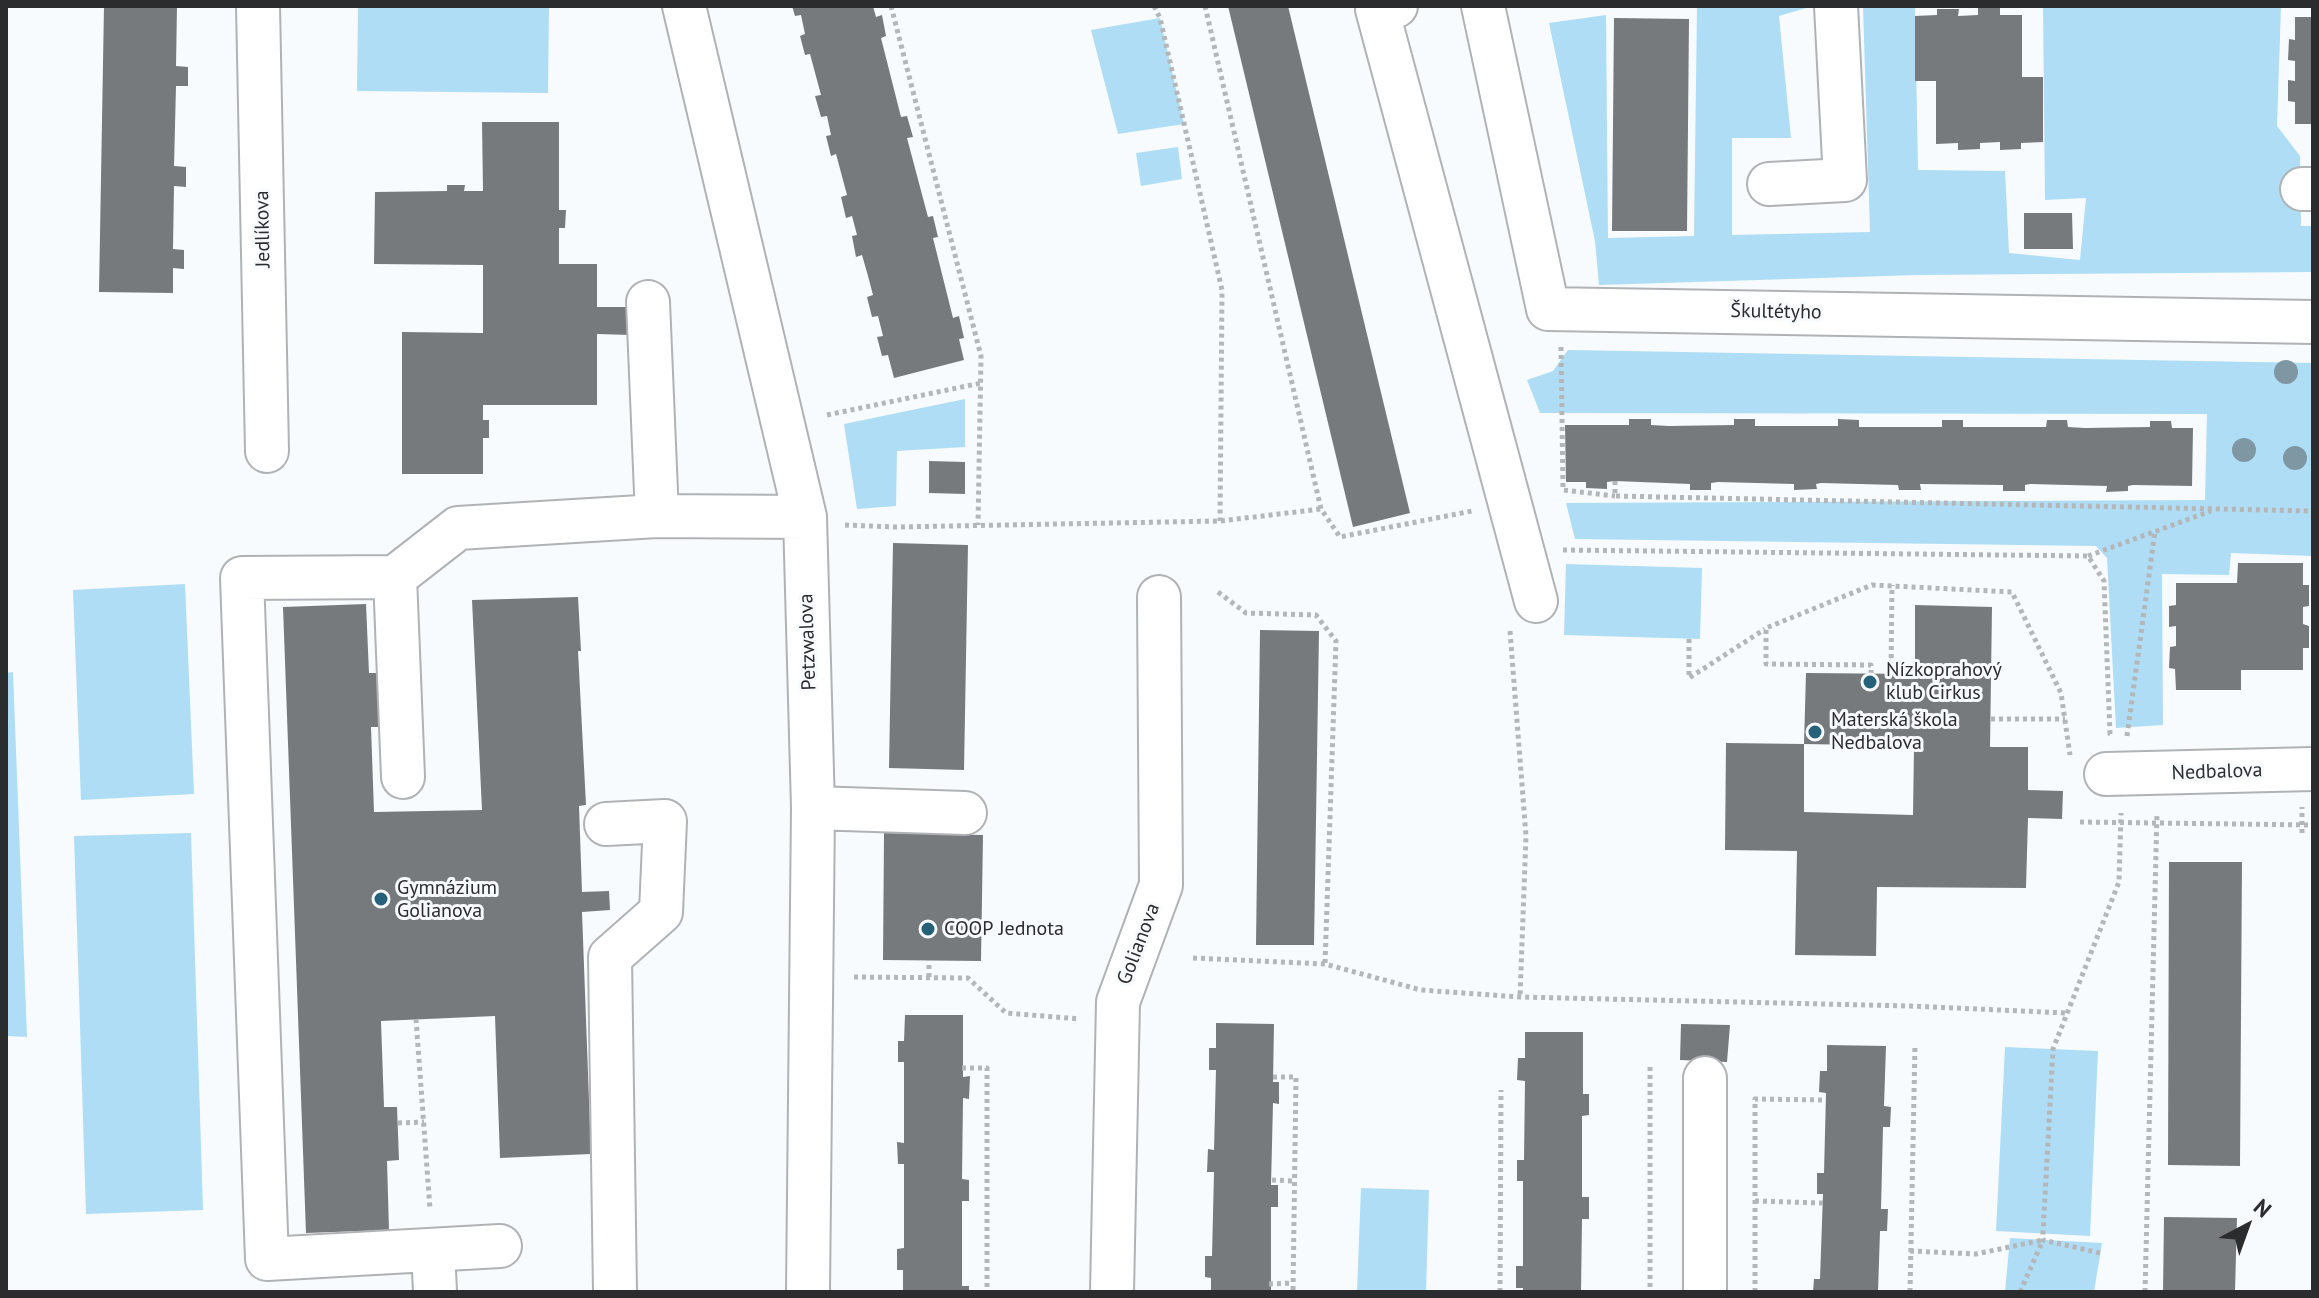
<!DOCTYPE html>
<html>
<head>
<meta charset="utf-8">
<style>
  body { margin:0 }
  #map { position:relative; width:2319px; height:1298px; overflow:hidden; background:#f7fbfd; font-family:"PT Sans",sans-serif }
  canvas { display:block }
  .frame { position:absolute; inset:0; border:8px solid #2a2c2d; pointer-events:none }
  .north { position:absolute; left:2207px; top:1186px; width:80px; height:80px; -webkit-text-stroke:6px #f7fbfd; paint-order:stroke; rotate:41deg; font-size:22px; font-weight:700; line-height:32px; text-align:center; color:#2a2c2d }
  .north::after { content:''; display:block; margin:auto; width:28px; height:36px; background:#2a2c2d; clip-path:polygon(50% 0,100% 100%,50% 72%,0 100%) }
</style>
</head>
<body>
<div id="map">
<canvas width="2319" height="1298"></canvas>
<div class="frame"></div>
<div class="north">N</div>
</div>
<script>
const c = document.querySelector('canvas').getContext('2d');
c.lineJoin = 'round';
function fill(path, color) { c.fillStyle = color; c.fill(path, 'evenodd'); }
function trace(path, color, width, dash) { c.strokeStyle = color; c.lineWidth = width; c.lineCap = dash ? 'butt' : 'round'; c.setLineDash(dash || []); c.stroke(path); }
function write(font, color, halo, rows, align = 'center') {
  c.font = font + ' "PT Sans",sans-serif'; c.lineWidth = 6; c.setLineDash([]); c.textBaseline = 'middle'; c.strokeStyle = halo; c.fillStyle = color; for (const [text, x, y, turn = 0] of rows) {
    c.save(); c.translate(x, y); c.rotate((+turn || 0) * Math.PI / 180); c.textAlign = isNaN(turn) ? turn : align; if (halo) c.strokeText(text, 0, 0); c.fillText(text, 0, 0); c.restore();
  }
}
const green = new Path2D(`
  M358,6H549L548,93L357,91Z
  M1697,6H1813L1779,16L1791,138H1732V235L1870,232L1863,6H1915L1918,170L2005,171L2009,253L2080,260L2086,198L2045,200L2043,6H2281L2277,126L2300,156L2301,226H2313V272L1917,275L1599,285L1595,241L1549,23L1606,15L1608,238L1694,236Z
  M1160,18L1184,124L1118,134L1091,30Z
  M1178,147L1182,179L1141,186L1136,153Z
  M1568,350L2313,363V556L2231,553L2229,575L2162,574L2163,725L2116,728L2107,558L2096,546L1575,539L1566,503L2205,500L2207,414L1540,413L1527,380L1553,371Z
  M965,399V447L897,451L896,506L857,509L844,424Z
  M1566,564L1702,568L1700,639L1564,635Z
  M185,584L194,794L81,800L73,590Z
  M13,672L27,1037L6,1036V673Z
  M191,833L203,1210L86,1214L74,836Z
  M2005,1047L2098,1051L2090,1236L1996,1231Z
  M1361,1188L1429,1190L1426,1292H1357Z
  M2010,1238L2102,1243L2094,1292H2005Z`);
const building = new Path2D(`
  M104,6H177L176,66L188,67V86H176L174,166L186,167V187L174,186L173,249L184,250V269L173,268V293L99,292Z
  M792,6H873L876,17L882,15L886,36L881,38L901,117L907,116L913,137L907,138L928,217L933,216L938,237L933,238L953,318L959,316L964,338L959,339L964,360L894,378L888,355L882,356L877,337L883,336L878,316L872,317L867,297L873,295L868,276L862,255L856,257L852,236L857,235L852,216L846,218L841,197L847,195L836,154L831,156L826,136L831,135L827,116L821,117L815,96L821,95L810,54L805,55L800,36L805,34L801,15L795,16Z
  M1228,6H1288L1410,513L1353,527Z
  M1978,8H2000V15H2022V77H2043V142L2021,143V149L2000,150V142L1980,143V149L1958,150V143L1936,144V81H1915V16L1937,15V9H1959L1958,16L1978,15Z
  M2295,17H2313V124H2295V102L2288,101V80L2295,81V61L2288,60L2289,39L2295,40Z
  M1614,18L1689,19L1687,231H1612Z
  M482,122H559V210H566L565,228H559V264H597V307H632L631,335L597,334V405H483V420H489V438H483V474H402V332L483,333V265L374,264L375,192L447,191V185H465L464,191H483Z
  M2024,213H2072L2073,249H2024Z
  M1629,419H1651V425L1669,426L1734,425V419H1755V426H1838V419L1859,420V427H1942V420H1963V427H2046L2047,420H2067L2068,427L2085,428L2150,427V421H2171L2172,428H2193L2192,486L2133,485L2128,486V491L2106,492L2107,486L2030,484L2025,485V491H2003V485L1920,484L1921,490H1899L1898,485L1821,483L1816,484L1817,489L1794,490V484L1718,482L1711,483V490H1690V484L1615,481L1607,482V489L1586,488V482H1566L1565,425H1629Z
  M929,461L965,462V494L929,493Z
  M893,543L968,545L964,770L889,768Z
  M2238,563H2303V585H2309V606L2303,607V624L2309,626V648H2303V670H2241V690H2176L2175,669L2169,668L2170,647L2176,646V626L2169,627V606L2176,605V583H2237Z
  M578,597L581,651H578L586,805L579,806L582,892L609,891L610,910L582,912L591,1154L500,1158L495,1016L381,1021L384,1107H397L399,1160L387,1161L389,1230L306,1233L283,607L366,604L369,673H382L384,727H371L374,812L482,810L472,600Z
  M1915,605L1992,607L1990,747H2028V790L2063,791L2062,819L2028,818L2026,888L1877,887L1876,956L1795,955L1797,851L1725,850L1726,743L1804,744V812L1913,815L1914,746L1804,744L1806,673L1915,674Z
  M1260,630L1319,631L1314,945H1256Z
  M884,833L983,835L981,961L883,960Z
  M2169,862H2242L2240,1166L2168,1165Z
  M905,1015H963V1077L970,1076L969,1099L963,1098L962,1179L969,1180V1201H962V1286H969V1292H903V1270H897V1249L904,1248V1164H898L897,1142L904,1143V1062H898V1041H904Z
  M1216,1023L1274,1024L1273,1082H1279V1104L1273,1103L1271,1185H1278V1207H1271V1292H1211V1278L1205,1277V1256H1212L1214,1172H1207L1208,1149L1214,1150L1216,1070H1209V1048H1216Z
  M1681,1024L1730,1025L1727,1062L1680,1060Z
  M1525,1032H1583V1094H1589V1115L1582,1116V1197H1589V1219H1582L1581,1292H1523V1288H1516V1266H1523V1181H1517V1160H1524L1525,1081L1517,1080L1518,1058H1525Z
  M1827,1045L1886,1046L1884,1106L1891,1107L1890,1127H1883L1881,1209H1888L1887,1231H1880L1878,1292H1813L1814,1279H1820L1823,1194H1817V1173H1824L1826,1093L1819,1092L1820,1071H1827Z
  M2164,1217L2237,1218L2235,1292H2163Z`);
const path = new Path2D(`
  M891,6L981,356L978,525
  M1154,6L1160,18L1222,290L1220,521
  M1205,6L1321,509L1340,537L1472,511
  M1561,347L1563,490L1615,496
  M827,415L981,383
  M1615,481V496L2313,511
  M845,525L896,527L1220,521L1321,509
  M1563,550L2088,556L2104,581L2110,734L2112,735
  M2088,556L2211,511
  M1218,592L1246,613L1316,615L1336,641L1325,964
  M1510,631L1526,836L1520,997
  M1689,639V678L1765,629
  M1871,674V665L1766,664V628L1872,585L2012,592L2061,693L2070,755
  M1891,674L1892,585
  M1991,719H2065
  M2127,736L2155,531
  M2080,822L2313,825
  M2302,833V807
  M1193,958L1325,964L1421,990L1520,997L1910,1006L2066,1013
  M854,977L968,978L1006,1013L1080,1019
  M929,977V960
  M416,1019L430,1209
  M1650,1067V1292
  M962,1068H987V1292
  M1273,1077H1296L1293,1292
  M398,1123L424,1122
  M1272,1180L1294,1181
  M1755,1201L1823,1203
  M1910,1251L1976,1254L2043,1240
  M2100,1253L2043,1240V1233L2053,1049L2119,882L2121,813
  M1269,1284L1293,1283
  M1500,1292L1501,1090
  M1755,1292V1099L1825,1100
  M1910,1292L1915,1045
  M2020,1292L2043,1240
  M2145,1292L2157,813`);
const minor = new Path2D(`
  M258,6L267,451
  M684,6L805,517L813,808L808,1292
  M1396,6L1377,9L1536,601
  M1483,6L1548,309L2313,322
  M1769,184L1845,180L1836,6
  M2302,189H2313
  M648,302L657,516
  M395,577L242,578L267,1259L500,1246
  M2106,774L2313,769
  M403,777L395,577L458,528L657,516L805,517
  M813,808L965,813
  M606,824L665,821L661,912L610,957L615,1292
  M1705,1078V1292
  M433,1250L435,1292
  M1112,1292L1118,1002L1161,885L1159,597`);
const trees = [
  [2286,372],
  [2244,450],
  [2295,458]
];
const markers = [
  [1870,682,8,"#266079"],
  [1815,732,8,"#266079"],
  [381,899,8,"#266079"],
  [928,929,8,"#266079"]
];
const streetNames = [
  ["Jedlíkova",263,229,-91],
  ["Škultétyho",1776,312,1],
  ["Petzwalova",808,642,-92],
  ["Nedbalova",2217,772,-2],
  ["Golianova",1139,944,-69]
];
const poiNames = [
  ["Nízkoprahový",1886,670],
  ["klub Cirkus",1886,693],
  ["Materská škola",1831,720],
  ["Nedbalova",1831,743],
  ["Gymnázium",397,888],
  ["Golianova",397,911],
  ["COOP Jednota",944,929]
];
fill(green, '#aeddf5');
fill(building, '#777a7c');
trace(minor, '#afb3b6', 46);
trace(path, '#b4b7b9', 5, [4, 4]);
trace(minor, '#fff', 42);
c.fillStyle = '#7e97a2';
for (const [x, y] of trees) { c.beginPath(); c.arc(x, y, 12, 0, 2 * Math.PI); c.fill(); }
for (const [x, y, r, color] of markers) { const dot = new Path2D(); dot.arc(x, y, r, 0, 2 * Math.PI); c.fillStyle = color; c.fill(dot); trace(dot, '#f7fbfd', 3); }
write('20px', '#2a2c2d', '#f7fbfd', streetNames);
write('20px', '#2a2c2d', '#f7fbfd', poiNames, 'left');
</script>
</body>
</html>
